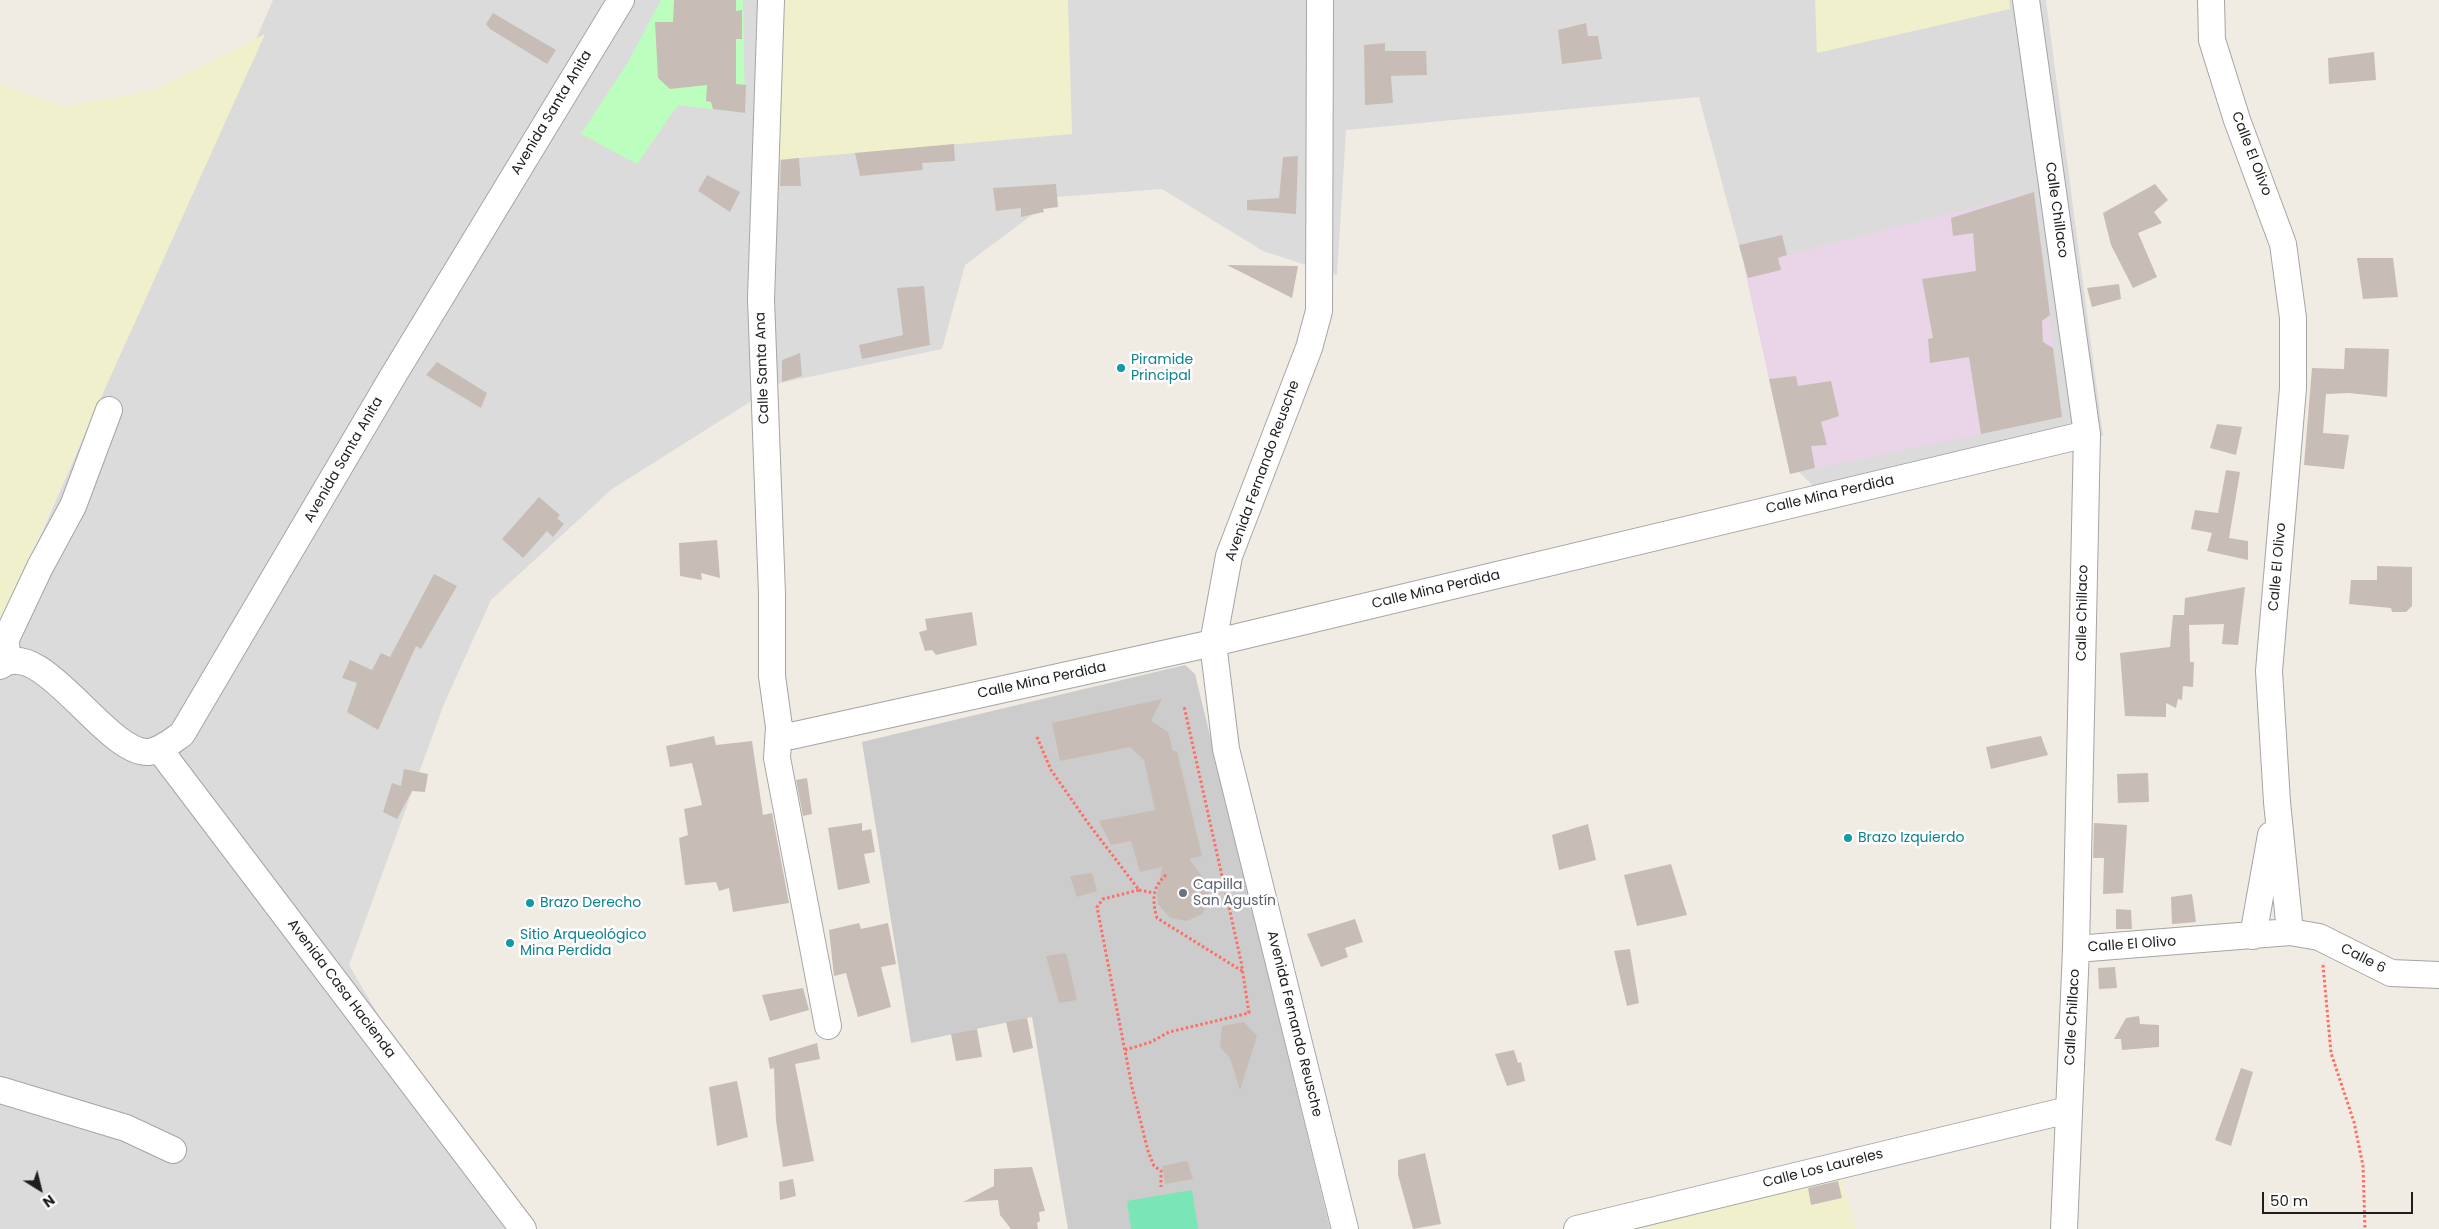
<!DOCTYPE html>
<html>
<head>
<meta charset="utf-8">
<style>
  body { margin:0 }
  #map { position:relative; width:2439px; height:1229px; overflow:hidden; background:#f0ebe3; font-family:Poppins,sans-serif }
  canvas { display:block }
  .north { position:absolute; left:15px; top:1164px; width:50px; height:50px; -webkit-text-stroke:4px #fff; paint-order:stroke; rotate:144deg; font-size:14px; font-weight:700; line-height:20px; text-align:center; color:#1e1e1e }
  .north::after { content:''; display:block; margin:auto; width:18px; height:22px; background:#1e1e1e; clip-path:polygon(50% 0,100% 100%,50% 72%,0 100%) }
  .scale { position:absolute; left:2262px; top:1192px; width:151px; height:22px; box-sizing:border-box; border:2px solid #1e1e1e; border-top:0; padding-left:6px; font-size:15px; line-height:18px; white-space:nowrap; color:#1e1e1e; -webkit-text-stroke:4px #fff; paint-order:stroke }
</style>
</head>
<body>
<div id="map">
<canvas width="2439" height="1229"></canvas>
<div class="north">N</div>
<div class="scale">50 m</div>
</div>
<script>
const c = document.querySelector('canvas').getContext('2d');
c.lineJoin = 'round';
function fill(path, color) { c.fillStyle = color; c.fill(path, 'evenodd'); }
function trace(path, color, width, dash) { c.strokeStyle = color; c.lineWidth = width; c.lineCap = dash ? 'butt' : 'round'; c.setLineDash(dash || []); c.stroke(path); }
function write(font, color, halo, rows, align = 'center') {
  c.font = font + ' Poppins,sans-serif'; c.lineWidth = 5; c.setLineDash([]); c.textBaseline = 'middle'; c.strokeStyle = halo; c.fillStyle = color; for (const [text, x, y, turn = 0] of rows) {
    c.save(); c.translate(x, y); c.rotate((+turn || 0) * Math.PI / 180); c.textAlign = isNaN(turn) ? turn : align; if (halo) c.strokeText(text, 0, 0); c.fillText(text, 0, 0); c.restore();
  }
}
const residential = new Path2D(`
  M273,0H2046L2103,436L1836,508L1800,473L1699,97L1346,130L1337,275L1263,251L1162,189L1056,197L965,265L942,349L780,383L612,489L491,600L444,704L349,965L505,1229H0V630Z`);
const industrial = new Path2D(`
  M2034,192L2062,417L1790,474L1744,266Z`);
const religious = new Path2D(`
  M1185,665L1195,674L1330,1229H1068L1032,1017L911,1043L862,742Z`);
const farmland = new Path2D(`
  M783,0H1068L1072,134L776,160Z
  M1815,0H2009L2010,9L1817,53Z
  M265,34L2,617L0,615V84L63,107L155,90Z
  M1839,1170L1857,1229H1650L1647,1219Z`);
const park = new Path2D(`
  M661,0H743L745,113L678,105L637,164L581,134L628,62Z`);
const pitch = new Path2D(`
  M1192,1190L1198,1229H1131L1127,1201Z`);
const building = new Path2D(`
  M674,0H736V11L742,10V39H736V84L746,85L745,113L713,109L711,102L706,101L707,85L670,89L658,78L655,22H673Z
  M493,13L556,50L547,64L490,29L486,24Z
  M1586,23L1588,36H1598L1602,59L1562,64L1558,30Z
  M1385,43V51H1426L1427,75L1391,76L1393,103L1365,105L1364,45Z
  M2374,52L2376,80L2329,84L2328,58Z
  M954,144L955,161L922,163L923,170L860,176L855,153Z
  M1298,156L1296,214L1247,210V200L1279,198L1283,157Z
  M799,158L801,186H780L781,160Z
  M707,175L740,192L730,212L698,191Z
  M1056,184L1058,207L1043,209L1044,212L1021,217V208L996,211L993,188Z
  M2155,184L2168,200L2154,212L2162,223L2138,233L2157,277L2133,288L2111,245L2103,213Z
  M2034,192L2050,315L2042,321L2043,342L2053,348L2062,417L1981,434L1969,357L1930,363L1928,339L1933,338L1922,279L1976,271L1973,233L1953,236L1951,218Z
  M1782,235L1787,255L1778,258L1781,270L1748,278L1739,245Z
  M2357,258H2393L2398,297L2363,299Z
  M1227,265L1298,266L1292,298Z
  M2119,284L2121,299L2092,307L2087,288Z
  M924,286L930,345L862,359L859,345L903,335L897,288Z
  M2345,348L2389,349L2387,397L2349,393L2326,394L2323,433L2349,435L2344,469L2304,465L2312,368L2344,369Z
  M800,353L802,376L782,382V360Z
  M437,362L487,393L481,408L426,375Z
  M1796,376L1798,386L1831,381L1839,416L1821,422L1827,445L1811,446L1815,468L1790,474L1769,379Z
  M2217,424L2242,427L2236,455L2210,448Z
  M2226,470L2240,472L2229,538L2248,541V560L2207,551L2212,533L2191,529L2195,510L2218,513Z
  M539,497L560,515L557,518L564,524L553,537L547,531L523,558L502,539Z
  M717,540L720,578L701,573L702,580L680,576L679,543Z
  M2377,566L2412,567V606L2406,612H2392L2391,608L2349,604L2351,580H2377Z
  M434,574L457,586L421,649L416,646L378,730L347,712L357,683L342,678L350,660L372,670L381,653L390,657Z
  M2245,587L2238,645L2222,644L2224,624L2189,625L2190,662H2194L2193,687L2183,686L2182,700L2178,699L2176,708L2166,703V717L2125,716L2120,653L2170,647L2173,615H2184L2185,598Z
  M972,612L977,645L936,655L932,650L925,651L919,632L927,630L925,619Z
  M1162,699L1151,721L1168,732L1173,751H1177L1202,856L1189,859L1207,883L1210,898L1202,914L1187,921L1170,918L1158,904L1157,895L1162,867L1140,872L1131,841L1111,845L1099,821L1155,810L1144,760L1130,747L1060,761L1052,723Z
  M714,736L716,745L752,741L763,815L772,813L789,903L733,912L729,888L719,891L716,882L685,885L679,838L688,835L684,809L702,805L692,763L670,767L666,746Z
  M2041,736L2048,755L1991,769L1986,747Z
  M404,769L428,774L425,792L412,791L397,819L383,812L392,783L401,786Z
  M2148,773L2149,802L2118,803L2117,774Z
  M807,778L812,814L803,816L796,780Z
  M862,823V831L871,829L875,852L864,854L870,883L838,890L828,828Z
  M2094,823L2127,825L2123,893L2103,894L2104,858H2093Z
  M1588,824L1596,860L1559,870L1552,835Z
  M1671,864L1687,915L1637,926L1624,875Z
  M1092,873L1097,891L1077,897L1070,876Z
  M2192,894L2196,922L2172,924L2171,897Z
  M2116,909L2131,910L2132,929H2116Z
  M1355,919L1363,942L1345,948L1348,957L1321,967L1307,934Z
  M859,923L861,929L888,923L896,964L881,967L891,1007L858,1017L846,973L834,976L829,930Z
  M1630,949L1639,1003L1627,1006L1614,951Z
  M1066,953L1077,1000L1059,1003L1046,956Z
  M2115,967L2117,988L2099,989L2098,968Z
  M803,988L809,1010L770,1021L762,995Z
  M2139,1016L2140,1024L2159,1025V1047L2122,1050L2121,1039H2114L2126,1018Z
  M1027,1018L1033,1048L1013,1053L1006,1022Z
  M1244,1022L1257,1036L1240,1090L1230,1058L1220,1047L1222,1026Z
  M977,1029L982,1057L956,1061L951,1034Z
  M817,1043L820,1059L795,1064L814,1161L783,1167L776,1121L774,1068L770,1069L768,1058Z
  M1514,1050L1518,1063L1521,1062L1525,1081L1507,1086L1495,1054Z
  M2241,1068L2253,1072L2231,1146L2215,1140Z
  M737,1081L748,1137L717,1146L709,1087Z
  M1425,1153L1441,1224L1413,1229L1398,1175V1160Z
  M1187,1161L1193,1179L1165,1184L1162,1166Z
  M1032,1167L1045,1211L1039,1212L1040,1221L1037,1223L1038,1229H1011L1000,1215L998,1200L963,1202L994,1186V1169Z
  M793,1179L796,1196L780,1200L779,1182Z
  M1838,1181L1842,1198L1811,1205L1808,1188Z`);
const path = new Path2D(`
  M1037,737L1051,770L1088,823L1139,890L1103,899L1097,907L1132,1087L1148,1151L1154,1166L1161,1171V1187
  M1166,875C1152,887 1152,901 1157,918L1242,971
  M1139,890L1154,893
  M2323,965L2331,1053L2354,1122L2363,1166L2365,1229
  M1125,1050L1151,1042L1169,1032L1249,1013L1241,961L1184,706`);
const minor = new Path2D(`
  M771,0L761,299L772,594V676L779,727L784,733L791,736L1213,643L2087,434
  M1320,0L1319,311L1309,348L1229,556L1213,643L1226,749L1345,1229
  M2026,0L2087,434L2076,949L2064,1229
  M7,660L6,639L40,567L73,506L109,410
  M0,666C41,634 106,755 149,752C162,750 172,741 182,734L393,376L621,0
  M779,727L777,758L828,1026
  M159,749L523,1229
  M2290,932L2319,937L2391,973L2439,975
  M2253,936L2271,835
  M2076,949L2290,932L2277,802L2269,671L2293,388V318L2283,244L2237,120L2212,40L2211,0
  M0,1090L126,1128L173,1150
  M1577,1229L2068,1110`);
const markers = [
  [1121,368,5,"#0f9aa8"],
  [1848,838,5,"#0f9aa8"],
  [1183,893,5,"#6b7280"],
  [530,903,5,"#0f9aa8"],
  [510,943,5,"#0f9aa8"]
];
const streetNames = [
  ["Avenida Santa Anita",552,113,-59],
  ["Calle El Olivo",2251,154,69],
  ["Calle Chillaco",2056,210,82],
  ["Calle Santa Ana",763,368,-92],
  ["Avenida Santa Anita",344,460,-60],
  ["Avenida Fernando Reusche",1263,471,-70],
  ["Calle Mina Perdida",1830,495,-13],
  ["Calle El Olivo",2278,567,-85],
  ["Calle Mina Perdida",1436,590,-13],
  ["Calle Chillaco",2083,613,-89],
  ["Calle Mina Perdida",1042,681,-12],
  ["Calle El Olivo",2132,945,-4],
  ["Calle 6",2363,959,27],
  ["Avenida Casa Hacienda",341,989,53],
  ["Calle Chillaco",2073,1017,-87],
  ["Avenida Fernando Reusche",1294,1024,76],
  ["Calle Los Laureles",1823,1169,-14]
];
const cultureNames = [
  ["Piramide",1131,360],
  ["Principal",1131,376],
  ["Brazo Izquierdo",1858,838],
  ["Brazo Derecho",540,903],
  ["Sitio Arqueológico",520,935],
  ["Mina Perdida",520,951]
];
const worshipNames = [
  ["Capilla",1193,885],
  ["San Agustín",1193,901]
];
fill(residential, '#dcdbdb');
fill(industrial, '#ead4e7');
fill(religious, '#ccc');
fill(farmland, '#f0f0cd');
fill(park, '#bcfebe');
fill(pitch, '#7ae6b7');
fill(building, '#c8bdb6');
trace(minor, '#a5a5a5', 28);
trace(path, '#ff6d65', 3, [2.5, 2.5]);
trace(minor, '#fff', 26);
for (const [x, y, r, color] of markers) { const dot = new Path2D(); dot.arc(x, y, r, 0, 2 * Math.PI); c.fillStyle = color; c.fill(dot); trace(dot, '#fff', 2); }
write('14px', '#1e1e1e', '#fff', streetNames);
write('14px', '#0d838f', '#fff', cultureNames, 'left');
write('14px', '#5b616d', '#fff', worshipNames, 'left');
</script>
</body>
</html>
